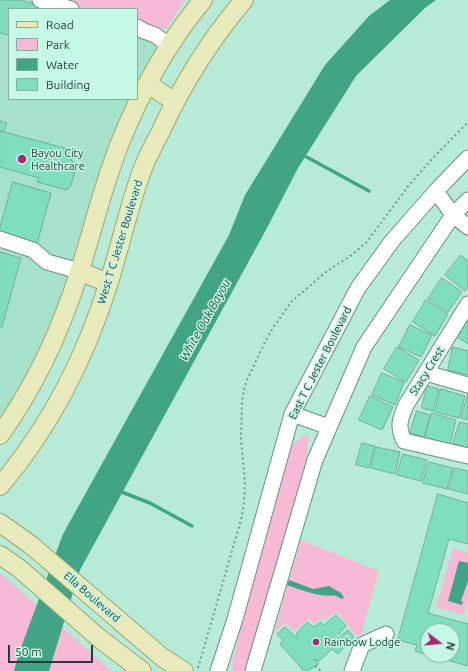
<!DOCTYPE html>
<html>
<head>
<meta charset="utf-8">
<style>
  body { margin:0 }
  #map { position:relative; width:468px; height:671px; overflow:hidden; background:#b8ebd7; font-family:Ubuntu,sans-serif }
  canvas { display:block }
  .legend { position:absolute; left:8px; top:8px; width:130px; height:92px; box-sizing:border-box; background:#c5f8e5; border:1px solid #86ad9f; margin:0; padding:5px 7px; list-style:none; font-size:12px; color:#283c35 }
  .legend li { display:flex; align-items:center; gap:8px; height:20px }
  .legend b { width:20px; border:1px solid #86ad9f }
  .north { position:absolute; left:420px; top:623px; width:40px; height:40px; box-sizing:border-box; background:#c5f8e5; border:1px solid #86ad9f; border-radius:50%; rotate:106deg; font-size:11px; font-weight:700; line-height:16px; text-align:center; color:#283c35 }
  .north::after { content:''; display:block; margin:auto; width:14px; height:18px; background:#a92672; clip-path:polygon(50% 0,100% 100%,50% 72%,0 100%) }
  .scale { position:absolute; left:8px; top:645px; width:85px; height:18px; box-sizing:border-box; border:2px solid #283c35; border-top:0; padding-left:5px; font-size:12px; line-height:14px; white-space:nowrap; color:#283c35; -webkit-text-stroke:3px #c5f8e5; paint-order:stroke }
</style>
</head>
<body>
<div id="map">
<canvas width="468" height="671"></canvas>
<ul class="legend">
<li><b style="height:5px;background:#e8eabc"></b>Road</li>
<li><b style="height:11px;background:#f7b9d6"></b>Park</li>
<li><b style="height:11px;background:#42a486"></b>Water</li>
<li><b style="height:11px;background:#7fdebe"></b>Building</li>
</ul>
<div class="north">N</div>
<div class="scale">50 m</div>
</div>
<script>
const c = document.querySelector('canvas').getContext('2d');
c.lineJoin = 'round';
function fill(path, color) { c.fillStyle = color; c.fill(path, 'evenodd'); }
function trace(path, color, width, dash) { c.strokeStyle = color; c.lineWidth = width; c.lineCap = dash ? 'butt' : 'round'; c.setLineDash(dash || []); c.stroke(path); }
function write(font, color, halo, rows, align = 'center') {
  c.font = font + ' Ubuntu,sans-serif'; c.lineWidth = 3; c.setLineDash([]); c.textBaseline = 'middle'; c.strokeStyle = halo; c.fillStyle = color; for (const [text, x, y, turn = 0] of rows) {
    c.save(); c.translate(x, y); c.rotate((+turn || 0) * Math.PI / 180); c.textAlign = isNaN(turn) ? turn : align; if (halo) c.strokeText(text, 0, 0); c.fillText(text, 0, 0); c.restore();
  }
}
const built = new Path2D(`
  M0,0H57L89,9H9V99H134L70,279L41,351L0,423Z
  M137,23L171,34L137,92Z`);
const green = new Path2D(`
  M57,0H185L165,30L137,21V9H89Z
  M304,435L309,437L306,462L247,666L244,671H233L232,664L248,602L254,562L287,451Z
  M301,540L379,571L361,635H355L337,611L326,620L324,617L314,624L310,618L294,631L285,623L274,633Z
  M453,548L468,553V599L464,615L436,607Z
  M0,573L112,671H0Z`);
const water = new Path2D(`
  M390,0H436L425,8L356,76L298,168L267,228L80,570L49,671H14L19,653L63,534L229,235L245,195L325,65L369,16Z
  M459,561L468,563V581L461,601L463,602L462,605L448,601Z
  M289,580L313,589L329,586L343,594C323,599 307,592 287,585Z`);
const stream = new Path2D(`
  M303,155L369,191
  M119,491L150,503L192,526
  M334,593L342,597`);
const building = new Path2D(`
  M0,0H21L49,9H9V35L0,33Z
  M0,121L7,123L4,132L0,131Z
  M0,131L65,148L76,168L70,188H68L67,190L37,182L39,178L0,167Z
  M13,182L51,193L37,244L0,233V228Z
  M0,252L21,258L2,327H0Z
  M461,255L468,261V287L465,291L445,275Z
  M442,278L462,292L448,312L428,299Z
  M426,300L448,314L435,336L413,322Z
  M468,317V344L457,337Z
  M410,325L432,335L421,357L399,347Z
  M397,347L419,360L406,382L384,369Z
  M453,347L468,351V375L448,370Z
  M382,373L404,382L395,405L372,395Z
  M427,386L439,389L433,411L422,408Z
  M441,389L465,396L459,418L435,412Z
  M468,394V420L461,418Z
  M370,396L393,407L382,430L359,420Z
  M417,411L430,415L424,437L410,433Z
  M432,413L456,420L450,445L425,438Z
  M460,422L468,424V448L453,443Z
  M362,443L375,446L369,468L356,465Z
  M376,447L400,452L395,474L371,468Z
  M403,454L427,460L421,481L397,475Z
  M429,462L453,468L447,489L423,483Z
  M455,468L468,471V494L449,489Z
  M438,494L468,503V544L449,539L428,613L468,624V666L429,655H452V631H428V655L415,651L417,645L398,640Z
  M336,615L346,626L337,636L338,638L348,630L354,637L338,654L332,649L319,661L314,659L319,664L307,671H304L280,644L283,640L277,634L285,627L296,637L298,636L296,634L307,622L314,627L321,622L324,625Z`);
const path = new Path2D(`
  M315,666L321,671
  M198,668L241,520L244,503L245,481L241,440L242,402L244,389L247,380L264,344L274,326L292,301L327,271L349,257L366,243L409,185L432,159L468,122`);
const minor = new Path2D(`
  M40,0L71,9
  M137,27L144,31L155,35L170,46
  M436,191L453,215L468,227
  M0,239L33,250L47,262L79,271
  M468,304L406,405C400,419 397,426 404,441L468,456
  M426,373L468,385
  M292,414L329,427
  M218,671L235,619L292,414L358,288L392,241L436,191L468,158
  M253,671L315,460L364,347L453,215L468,200
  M352,671L362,645L386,634`);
const major = new Path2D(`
  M148,84L175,102
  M79,271L108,283
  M0,435C35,386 61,330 79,273C93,230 103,185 120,143C140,93 168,42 203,0
  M0,486C50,427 86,356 109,282C121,244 129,205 143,168C148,156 154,144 160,133C182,85 210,40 244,0
  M0,523L31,545L163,658L184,671
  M0,555L20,569L99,638L142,671`);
const markers = [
  [22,159,5,"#a92672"],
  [316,642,4,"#a92672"]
];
const poiNames = [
  ["Bayou City",31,153],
  ["Healthcare",31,166],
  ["Rainbow Lodge",324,642]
];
const streetNames = [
  ["West T C Jester Boulevard",120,242,-73],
  ["East T C Jester Boulevard",320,363,-63],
  ["Stacy Crest",427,371,-58],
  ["Ella Boulevard",92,597,41]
];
const waterNames = [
  ["White Oak Bayou",205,320,-61]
];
fill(built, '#a5e1cb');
fill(green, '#f7b9d6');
fill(water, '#42a486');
trace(stream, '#42a486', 3.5);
fill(building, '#7fdebe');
trace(building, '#7aab99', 1);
trace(minor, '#639382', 17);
trace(major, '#9ba470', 20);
trace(path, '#74988a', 2, [2, 3]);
trace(minor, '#fff', 15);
trace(major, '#e8eabc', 18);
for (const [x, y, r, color] of markers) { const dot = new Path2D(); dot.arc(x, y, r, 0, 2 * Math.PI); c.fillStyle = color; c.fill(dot); trace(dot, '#c5f8e5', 1.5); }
write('11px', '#283c35', '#c5f8e5', poiNames, 'left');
write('11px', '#283c35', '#c5f8e5', streetNames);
write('italic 12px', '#1d483a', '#c5f8e5', waterNames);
</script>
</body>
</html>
